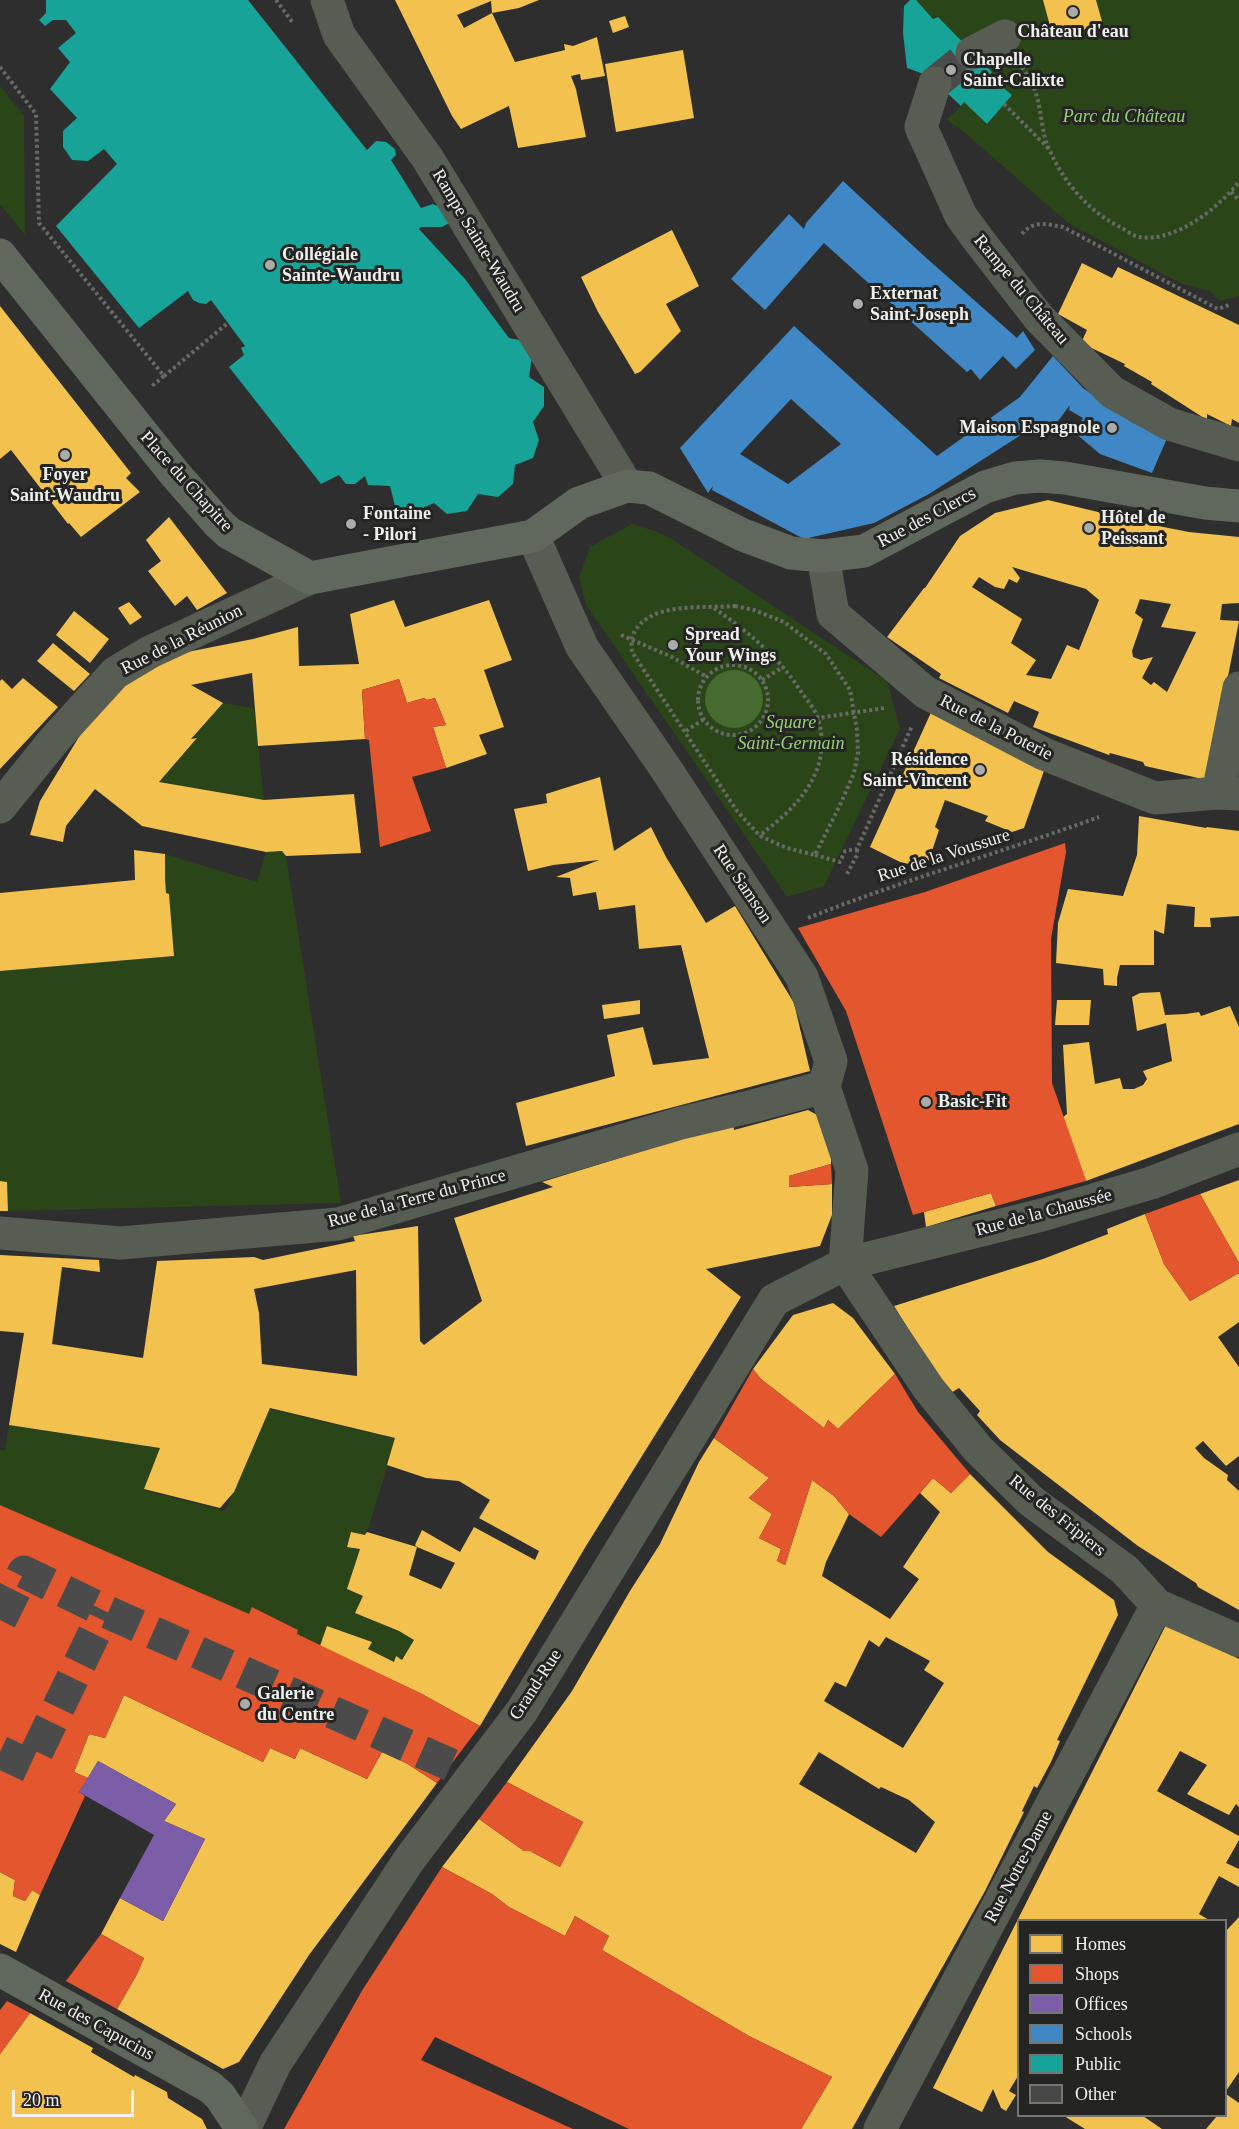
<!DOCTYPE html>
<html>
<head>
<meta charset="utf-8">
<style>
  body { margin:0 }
  #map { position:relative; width:1239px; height:2129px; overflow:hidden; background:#2d2e2d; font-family:Georgia,serif }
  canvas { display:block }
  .legend { position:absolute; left:1017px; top:1919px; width:210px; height:198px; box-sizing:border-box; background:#242523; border:2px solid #757674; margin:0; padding:8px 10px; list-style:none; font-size:18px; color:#eff0ee }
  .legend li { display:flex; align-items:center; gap:12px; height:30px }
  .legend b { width:30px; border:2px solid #757674 }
  .scale { position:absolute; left:12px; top:2090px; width:122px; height:27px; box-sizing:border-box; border:3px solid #eff0ee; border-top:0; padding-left:8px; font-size:18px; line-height:21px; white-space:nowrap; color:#eff0ee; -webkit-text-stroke:4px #242523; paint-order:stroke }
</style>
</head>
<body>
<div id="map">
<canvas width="1239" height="2129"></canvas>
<ul class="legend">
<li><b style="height:16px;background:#f2c14e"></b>Homes</li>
<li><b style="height:16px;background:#e4572e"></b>Shops</li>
<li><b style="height:16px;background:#7b5ea7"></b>Offices</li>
<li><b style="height:16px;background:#3f88c5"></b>Schools</li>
<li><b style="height:16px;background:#17a398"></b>Public</li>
<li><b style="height:16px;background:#474747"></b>Other</li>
</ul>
<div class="scale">20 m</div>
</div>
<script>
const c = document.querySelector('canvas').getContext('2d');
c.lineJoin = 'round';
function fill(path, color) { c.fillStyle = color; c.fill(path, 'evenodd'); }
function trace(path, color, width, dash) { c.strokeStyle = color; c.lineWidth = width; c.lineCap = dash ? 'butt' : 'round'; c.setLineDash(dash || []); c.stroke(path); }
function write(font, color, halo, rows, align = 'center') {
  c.font = font + ' Georgia,serif'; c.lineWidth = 6; c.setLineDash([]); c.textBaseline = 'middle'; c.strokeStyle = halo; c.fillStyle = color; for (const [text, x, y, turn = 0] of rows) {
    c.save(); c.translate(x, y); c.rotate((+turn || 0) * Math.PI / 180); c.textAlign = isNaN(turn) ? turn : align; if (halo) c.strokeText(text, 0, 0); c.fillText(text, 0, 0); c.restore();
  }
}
const green = new Path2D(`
  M915,0H1239V296L1220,301L1209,291L1180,283L1068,223L964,132L947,120L965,102L988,124L1011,95L989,76L992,72L937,16L930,18Z
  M0,86L24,116L25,235L0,204Z
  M632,524L655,531L670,538L887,681L900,729L824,886L787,897L586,605L579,577L590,547Z
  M223,703L254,708L264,800L160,782L197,738L194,736Z
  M282,851L286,856L341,1203L8,1211L7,1182L0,1181V971L174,956L169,895L166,894L164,861L165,854L257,882L266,852Z
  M270,1409L396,1439L366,1535L351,1532L347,1546L360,1550L347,1590L363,1596L355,1613L400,1632L414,1640L402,1659L396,1657L394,1662L368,1650L371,1642L328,1626L320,1646L297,1634L299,1630L253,1607L249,1615L0,1505V1450H5L9,1425L160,1448L144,1490L225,1511Z`);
const water = new Path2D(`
  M705 699a29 29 0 1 1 58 0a29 29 0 1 1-58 0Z`);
const homes = new Path2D(`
  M395,0H539L519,8L492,13L491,1L457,15L464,28L492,13L515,62L565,50L564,44L573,46L597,37L605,76L581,80L580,74L571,76L576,89L586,137L518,148L509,106L461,129L452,116Z
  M1043,0H1096L1103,25L1053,37Z
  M625,16L629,27L613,33L609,21Z
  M683,50L694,118L616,132L605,64Z
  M672,230L699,286L666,304L681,331L640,372L635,374L598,312L581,277Z
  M1082,263L1112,278L1118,267L1239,325V423L1232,419L1231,426L1207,414V420L1151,384L1152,382L1124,366L1125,364L1081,343L1087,330L1058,314Z
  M0,306L131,473L126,478L140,492L81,537L69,523L68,524L11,450L0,459Z
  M1048,500L1148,524L1189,532L1239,537V603L1222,604L1220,620L1239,621L1227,681L1216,782L1145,766L1143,762L1110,753L1109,755L1033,727L1039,712L1014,701L1008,713L939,678L941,674L887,637L924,588H925L960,536L995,513ZM1012,567L1086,589L1099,600L1079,650L1067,645L1051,679L1026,675L1036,660L1011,643L1022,619L972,587L979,577L995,587L1004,589L1009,579L1017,583L1020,578ZM1140,599L1171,604L1161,627L1196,632L1167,692L1154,682L1151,685L1142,678L1153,657L1141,660L1133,657L1132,651L1143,619L1135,613Z
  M169,517L227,593L197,610L187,596L175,606L148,571L161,561L146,540Z
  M394,600L405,627L489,600L512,660L484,670L504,727L479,735L487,754L446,768L433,727L446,725L435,698L427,700L424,698L407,703L399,679L362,690L365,739L258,746L252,673L191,685L223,703L191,739L197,738L159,782L264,800L354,794L361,853L286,856L282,851L266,852L142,826L95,789L66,826L63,842L30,835L40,801L85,727L128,682L167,656L253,639L298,627L299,666L359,664L350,614Z
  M129,602L142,617L130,625L118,608Z
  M74,611L109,639L90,663L56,635Z
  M53,643L90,674L74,691L37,661Z
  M23,678L58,707L0,769V681L2,679L12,689Z
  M933,708L1046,765L1024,828L1012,832L985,821L988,816L945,800L935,827L939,830L929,860L913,865L900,862L870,847Z
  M600,777L614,851L651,827L666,857L706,923L735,906L794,1003L810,1071L526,1146L516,1103L615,1076L607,1035L643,1027L653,1065L709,1058L681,945L639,949L635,905L599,910L596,892L573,896L570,878L556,877L599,860L553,865L528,871L514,809L547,803L546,794Z
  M1139,816L1206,828L1207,827L1239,831V916L1210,918L1211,927H1194L1195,907L1167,904L1164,934L1154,930V965H1120L1117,978V986L1104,985L1103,969L1056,963L1058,923L1068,889L1123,896L1137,855Z
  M134,850L165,854V878L166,893L169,894L174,956L0,971V893L135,880Z
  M1160,992L1165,1015L1186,1014L1199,1012L1201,1016L1230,1006L1239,1027V1124L1086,1181L1063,1117L1067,1114L1063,1045L1089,1042L1095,1084L1120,1078L1123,1089H1134L1143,1085L1147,1079L1143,1071L1172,1061L1166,1023L1137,1031L1132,997L1140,993Z
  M640,1000V1014L604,1019L602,1005Z
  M1057,1000H1091L1089,1025H1055Z
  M808,1110L821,1117L831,1144V1164L789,1176V1187L832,1184V1215L820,1246L706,1269L741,1297L586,1546L480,1726L420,1693L320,1646L327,1626L372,1642L368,1649L394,1662L396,1656L402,1660L414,1640L399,1631L355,1613L363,1596L347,1589L360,1549L347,1547L351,1532L365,1535L367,1532L417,1547L415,1545L422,1530L460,1552L474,1527L535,1560L539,1551L479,1518L490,1500L459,1481L426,1478L387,1465L395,1438L270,1408L234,1492L220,1508L144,1489L160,1448L9,1425L24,1333L0,1331V1255L99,1260L100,1272L62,1267L52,1344L143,1358L157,1261L254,1257L263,1260L355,1241L353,1236L418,1226L420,1341L424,1345L482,1301L454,1218L553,1187L542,1182L733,1123L734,1130ZM356,1270L357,1376L262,1364L259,1313L254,1289ZM417,1547L455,1563L441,1589L409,1575Z
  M1239,1180V1263L1200,1194Z
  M0,1181L7,1182L8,1211H0Z
  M991,1193L996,1206L926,1227L924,1212Z
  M1145,1214L1164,1264L1190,1301L1239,1273V1322L1218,1337L1239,1367V1456L1226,1466L1203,1441L1195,1448L1204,1458L1228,1475L1227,1480L1239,1491V1610L1198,1587L1196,1583L1138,1546L1000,1440L977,1415L980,1411L959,1388L949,1394L894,1306L1043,1259L1108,1234L1107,1229Z
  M833,1303L853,1318L895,1374L838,1429L828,1420L824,1428L761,1379L753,1369L793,1315Z
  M714,1438L769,1478L749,1498L772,1514L759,1538L781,1549L777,1561L785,1565L812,1480L834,1496L849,1514L826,1562L822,1576L890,1619L919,1579L903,1567L940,1512L920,1493L933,1478L951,1493L970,1474L1048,1552L1114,1600L1118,1615L1057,1740L1060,1741L1051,1762L1037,1788L1034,1786L1022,1811L1024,1812L985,1891L852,2129H801L832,2077L749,2036L602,1950L609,1936L575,1916L565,1936L509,1907L492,1894L442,1867L479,1819L524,1851H530L560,1867L583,1822L507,1782L572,1691L630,1591L660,1544L699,1462ZM886,1637L930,1661L924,1670L944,1683L903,1748L824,1701L835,1682L846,1687L869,1640L879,1647ZM819,1752L879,1789L881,1787L909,1800L935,1822L916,1853L799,1784Z
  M1167,1623L1239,1659V1807L1236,1804L1229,1815L1187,1794L1207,1765L1180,1751L1157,1791L1239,1836V1840L1226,1863L1239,1869V1887L1219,1876L1199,1914L1209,1920H1018V2076L1009,2091L1016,2095L1006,2111L1001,2108L993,2089L982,2112L933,2088Z
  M124,1695L263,1762L270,1748L295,1759L300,1748L367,1779L382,1752L406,1763L437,1783L309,1955L239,2062L223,2069L117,2009L136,1976L144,1958L101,1934L120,1898L163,1921L205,1839L164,1821L176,1804L98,1761L88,1778L74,1772L89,1734L105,1738Z
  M0,1872L15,1880L13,1896L25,1901L32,1890L40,1895L16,1952L0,1944Z
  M1239,1917V2072L1226,2091V1931Z
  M30,2013L93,2048L91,2052L134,2077L135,2075L167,2092L168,2098L202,2119L207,2129H0V2054Z
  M1226,2094L1239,2103V2129H1206L1217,2116H1226Z
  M1064,2116H1143L1162,2129H1085Z`);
const shops = new Path2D(`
  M399,679L407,703L424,698L427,700L435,698L446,725L433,727L446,768L412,777L431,831L380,847L369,740L365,739L362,690Z
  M1065,843L1066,852L1051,939L1052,1083L1086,1181L996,1206L991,1193L913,1215L846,1011L798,928L925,892Z
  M831,1164L832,1184L789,1187V1176Z
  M1200,1194L1239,1263V1273L1190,1301L1164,1264L1145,1214Z
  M753,1369L761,1379L824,1428L828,1420L838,1429L895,1374L918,1412L970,1474L951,1493L933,1478L881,1537L849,1514L834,1496L812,1480L785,1565L777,1561L781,1549L759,1538L772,1514L749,1498L769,1478L714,1438Z
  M0,1505L249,1614L252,1607L298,1630L297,1634L420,1693L480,1726L437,1783L406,1763L382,1752L367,1779L300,1748L295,1759L270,1748L263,1762L124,1695L105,1738L89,1734L74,1772L88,1778L79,1792L85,1796L40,1895L32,1890L25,1901L13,1896L15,1880L0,1872Z
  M507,1782L583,1822L560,1867L530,1851H524L479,1819Z
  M442,1867L492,1894L509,1907L565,1936L575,1916L609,1936L602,1950L749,2036L832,2077L801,2129H629L435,2037L421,2060L573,2129H284L363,1989Z
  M101,1934L144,1958L136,1976L117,2009L66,1981Z
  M7,2001L30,2013L0,2054V2010Z`);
const offices = new Path2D(`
  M98,1761L176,1804L164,1821L205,1839L163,1921L120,1898L154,1835L79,1792Z`);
const schools = new Path2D(`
  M843,181L923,255L1017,338L1023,331L1035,350L1016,369L1003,356L980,380L971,369L967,372L824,243L765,310L731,279L789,214L804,229L806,223Z
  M794,326L937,456L1020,397L1053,356L1083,388L1133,423L1168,436L1152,473L1100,454L1075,433L1083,418L1069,410L1070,405L1049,433L1038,424L929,494L874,523L804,539L712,490L713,486L708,493L680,448ZM791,399L841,444L788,484L740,454Z`);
const public = new Path2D(`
  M46,0H248L367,150L376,141L386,142L395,149L396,155L391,160L421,208L433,204L452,213L451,222L442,227H421L419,229L465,279L509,338L519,340L532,356L529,377L544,387V406L533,422L539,440L533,458L515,465L513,484L498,497L478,494L467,511L447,514L434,503L414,512L395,506L390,486L368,485L365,476L355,484H346L339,475L321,484L229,367L244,355L241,348L245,346L211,300L206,304L199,303L193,300L188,291L139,328L56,226L117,164L104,149L88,161L72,160L63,147V131L77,118L50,89L70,62L58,48L76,33L66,20H53L45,26L39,20L46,13Z
  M910,0H916L933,19L938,17L992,72L989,76L1012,95L987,124L964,102L961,106L929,76L907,68L903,33L904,6Z`);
const building = new Path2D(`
  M344 524a7 7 0 1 1 14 0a7 7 0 1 1-14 0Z`);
const streetTunnel = new Path2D(`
  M935,83L972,53
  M0,1620L24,1572L105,1611L451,1765
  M0,1752L30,1766L105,1611`);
const path = new Path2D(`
  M276,0L293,23
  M0,67L36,114L39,223L164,376L152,386
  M1022,67C1027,75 1033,83 1035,91C1042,110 1041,132 1049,149C1064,183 1089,212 1122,228C1127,231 1133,236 1139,237C1175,243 1218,208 1239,182
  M1004,104L1048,148
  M1231,192L1239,200
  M1022,234C1033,220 1047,224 1063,227L1218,309L1229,305
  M164,376L228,323
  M735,606L754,610L784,622L826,654L850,690L857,730L858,753L854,773L841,803L815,855L787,848L760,836L737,811L632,652C632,648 631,642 632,638C644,600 704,609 735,606Z
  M714,608C748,632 777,655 800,690C806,699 817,711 819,722C832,773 796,808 759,836
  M621,635L672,657L707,677
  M698 700a35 35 0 1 1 70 0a35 35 0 1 1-70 0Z
  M762,680L783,667
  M764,717L804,725L824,717L885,708
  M686,731L704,719
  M815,855L840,862L845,851L857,849L912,726
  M847,874L857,855V849
  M808,918C903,880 1003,852 1099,817`);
const street = new Path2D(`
  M327,0L339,35L428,159L627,486
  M972,53L1005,36
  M935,83L921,127L961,216L977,238L1039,318L1112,392L1169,424L1239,445
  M533,536L582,647L664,766L802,977L831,1061L824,1087L852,1170L845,1264
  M823,556L833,614L925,692L1044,754L1155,798L1218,793L1239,794
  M1218,793L1239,688
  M0,807L55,739L115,673L150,652L310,578
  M0,1233L121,1243L338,1224L681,1123L753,1106L824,1087
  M845,1264L929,1389L978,1449L1031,1501L1125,1570L1157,1605L1239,1641
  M244,2129L275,2064L409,1860L522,1711L774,1300L845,1264L1042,1215L1151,1183L1239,1149
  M880,2129L1157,1605`);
const secondary = new Path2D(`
  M0,255L175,474L217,522L229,533L310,578L533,536L579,503L627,486L649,488L743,535L791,553L823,556L864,551L985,487L1015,478L1040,476L1065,478L1205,503L1239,506
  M0,1970L210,2087L220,2096L242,2129`);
const markers = [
  [1073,12,6,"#abacaa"],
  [951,70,6,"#abacaa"],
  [270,265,6,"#abacaa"],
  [858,304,6,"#abacaa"],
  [1112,428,6,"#abacaa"],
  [65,455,6,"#abacaa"],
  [351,524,6,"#abacaa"],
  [1089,528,6,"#abacaa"],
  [673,645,6,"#abacaa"],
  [980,770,6,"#abacaa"],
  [926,1102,6,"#abacaa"],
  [245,1704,6,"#abacaa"]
];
const poiNames = [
  ["Château d'eau",1073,32,"center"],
  ["Chapelle",963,60],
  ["Saint-Calixte",963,81],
  ["Collégiale",282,255],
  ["Sainte-Waudru",282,276],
  ["Externat",870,294],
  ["Saint-Joseph",870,315],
  ["Maison Espagnole",1100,428,"right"],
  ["Foyer",65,475,"center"],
  ["Saint-Waudru",65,496,"center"],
  ["Fontaine",363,514],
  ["- Pilori",363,535],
  ["Hôtel de",1101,518],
  ["Peissant",1101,539],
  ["Spread",685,635],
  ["Your Wings",685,656],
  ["Résidence",968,760,"right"],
  ["Saint-Vincent",968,781,"right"],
  ["Basic-Fit",938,1102],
  ["Galerie",257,1694],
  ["du Centre",257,1715]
];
const parkNames = [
  ["Parc du Château",1124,117],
  ["Square",791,723],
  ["Saint-Germain",791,744]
];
const streetNames = [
  ["Rampe Sainte-Waudru",478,241,59],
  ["Rampe du Château",1021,290,50],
  ["Place du Chapitre",186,482,48],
  ["Rue des Clercs",927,518,-28],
  ["Rue de la Réunion",182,640,-27],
  ["Rue de la Poterie",996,728,27],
  ["Rue de la Voussure",944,856,-18],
  ["Rue Samson",742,884,56],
  ["Rue de la Terre du Prince",417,1199,-15],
  ["Rue de la Chaussée",1044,1213,-15],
  ["Rue des Fripiers",1057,1516,39],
  ["Grand-Rue",536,1685,-57],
  ["Rue Notre-Dame",1019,1867,-62],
  ["Rue des Capucins",96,2025,29]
];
fill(green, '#2a4517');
fill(water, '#466b30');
fill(homes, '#f2c14e');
fill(shops, '#e4572e');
fill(offices, '#7b5ea7');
fill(schools, '#3f88c5');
fill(public, '#17a398');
fill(building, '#474747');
trace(streetTunnel, '#4a4b4a', 33, [33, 16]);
trace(path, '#676a65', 4, [3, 3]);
trace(street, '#585d54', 33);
trace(secondary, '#60675d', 33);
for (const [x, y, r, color] of markers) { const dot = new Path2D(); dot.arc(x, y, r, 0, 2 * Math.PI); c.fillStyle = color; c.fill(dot); trace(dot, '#242523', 2); }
write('bold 18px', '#eff0ee', '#242523', poiNames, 'left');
write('italic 18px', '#97d177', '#242523', parkNames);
write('18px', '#eff0ee', '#242523', streetNames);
</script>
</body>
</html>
